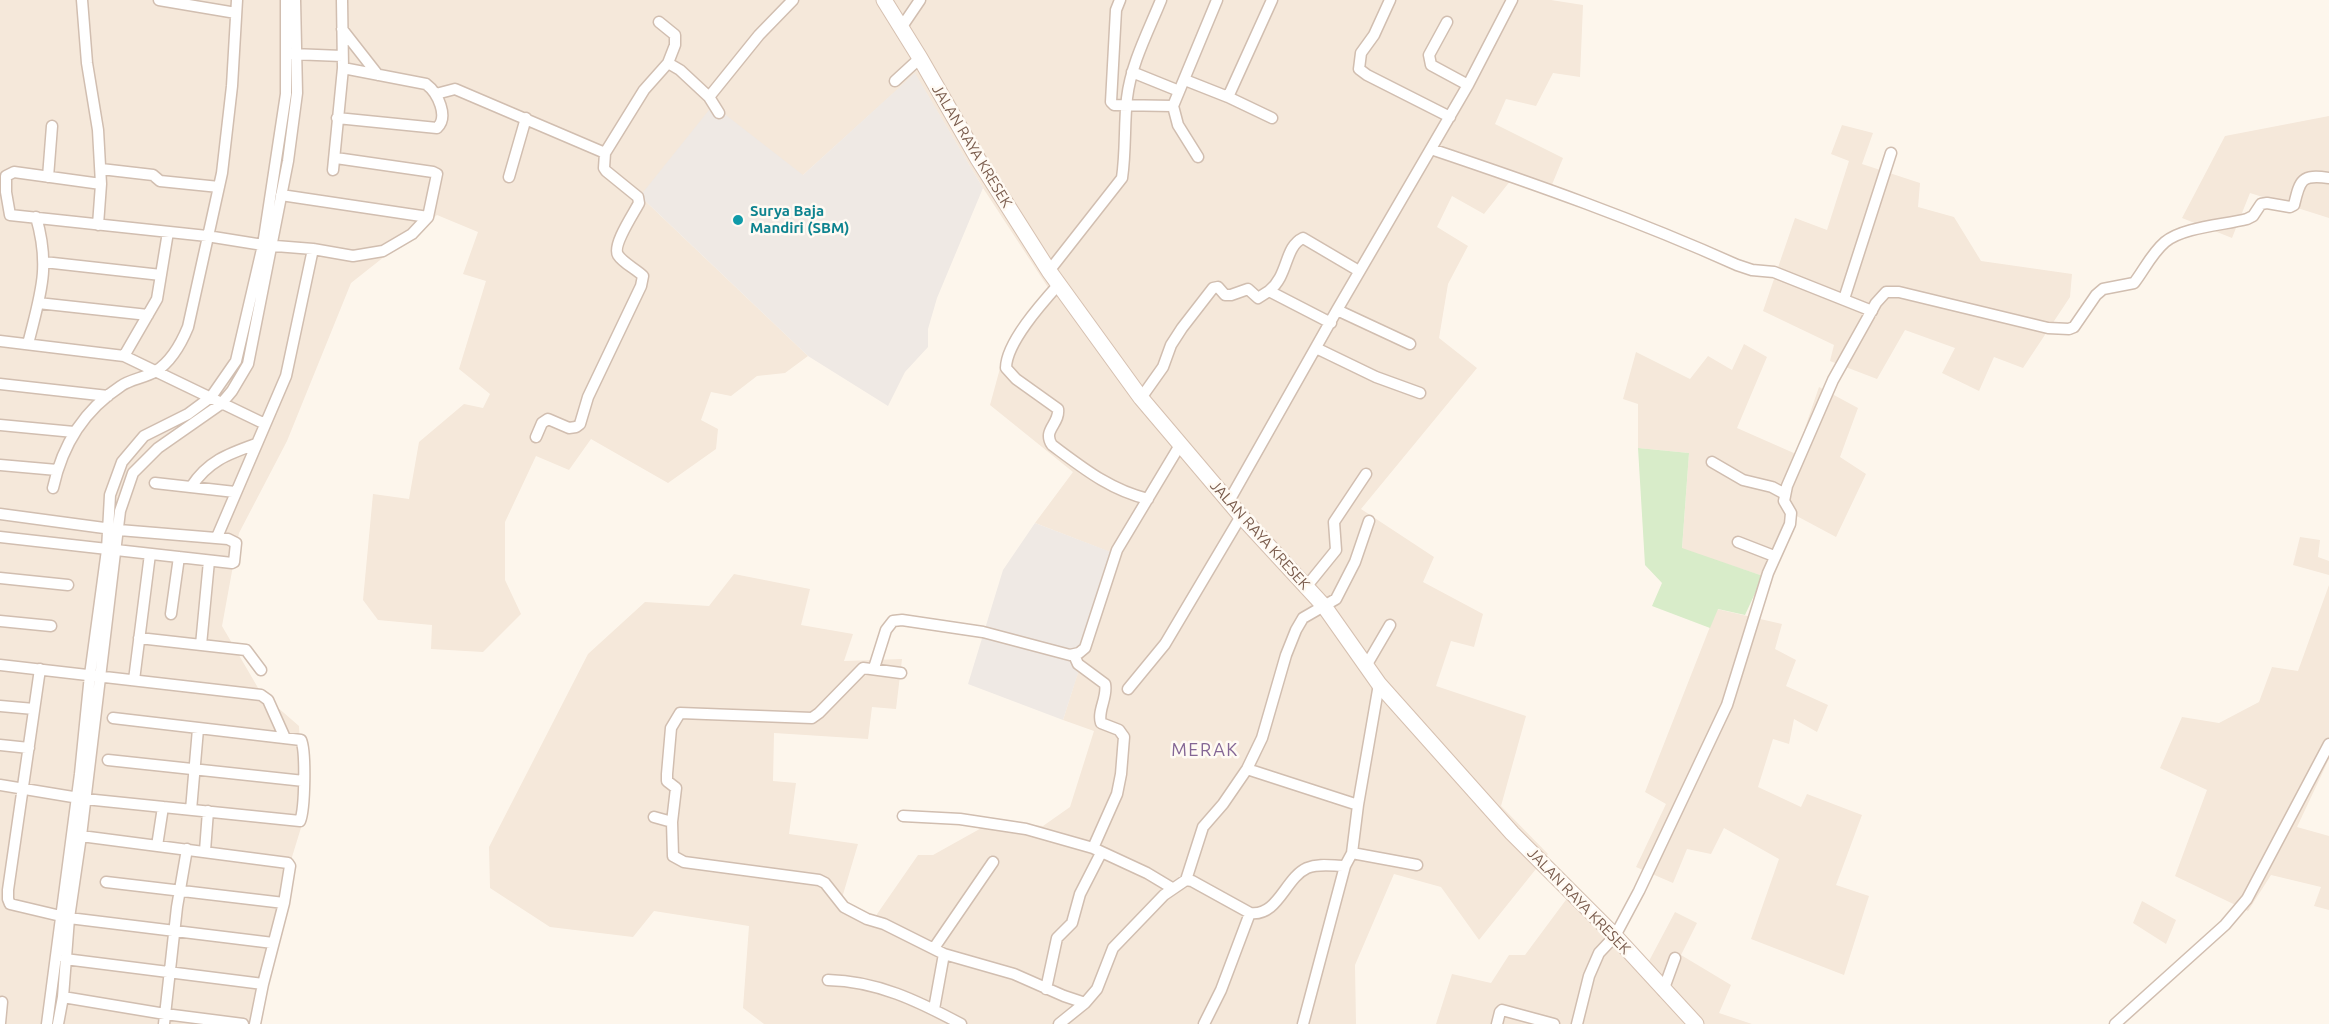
<!DOCTYPE html>
<html>
<head>
<meta charset="utf-8">
<style>
  body { margin:0 }
  canvas { display:block; background:#fdf6ec }
</style>
</head>
<body>
<canvas width="2329" height="1024"></canvas>
<script>
const c = document.querySelector('canvas').getContext('2d');
c.lineJoin = 'round';
function fill(path, color) { c.fillStyle = color; c.fill(path, 'evenodd'); }
function trace(path, color, width, dash) { c.strokeStyle = color; c.lineWidth = width; c.lineCap = dash ? 'butt' : 'round'; c.setLineDash(dash || []); c.stroke(path); }
function write(font, color, halo, rows, align = 'center') {
  c.font = font + ' Ubuntu,sans-serif'; c.lineWidth = 5; c.setLineDash([]); c.textBaseline = 'middle'; c.strokeStyle = halo; c.fillStyle = color; for (const [text, x, y, turn = 0] of rows) {
    c.save(); c.translate(x, y); c.rotate((+turn || 0) * Math.PI / 180); c.textAlign = isNaN(turn) ? turn : align; if (halo) c.strokeText(text, 0, 0); c.fillText(text, 0, 0); c.restore();
  }
}
const residential = new Path2D(`
  M0,0H1551L1583,5L1580,77L1553,73L1536,106L1506,99L1495,124L1563,158L1551,187L1515,175L1484,214L1452,196L1437,227L1468,246L1448,284L1439,338L1477,368L1361,509L1434,557L1423,582L1483,614L1474,647L1451,641L1436,686L1526,716L1501,806L1548,854L1479,940L1441,887L1394,874L1355,965L1356,1024H764L743,1008L749,926L654,911L633,937L550,927L490,888L489,847L588,654L645,602L709,606L734,574L810,589L801,625L853,634L844,661L902,659L896,709L872,707L868,739L774,733L773,781L796,783L789,834L858,844L839,908L875,917L918,855H933L994,821L1043,826L1070,807L1094,731L1063,720L1115,554L1035,523L1073,472L990,405L1005,350L1049,289L983,188L915,74L803,175L641,197L808,356L785,373L757,376L731,396L711,392L701,420L718,429L716,449L668,483L591,439L569,470L536,456L505,522V580L521,614L483,652L431,649L432,625L378,620L363,600L373,494L409,499L419,442L464,404L483,408L490,394L459,369L486,281L463,274L478,232L437,215L351,283L287,441L239,533L222,626L261,693L299,726L304,818L284,883L253,1024H0Z
  M2329,116V218L2250,193L2232,238L2182,218L2225,136Z
  M1842,125L1873,133L1862,164L1920,183L1918,207L1954,217L1981,261L2072,274L2070,297L2023,368L1994,357L1979,391L1942,373L1955,348L1905,330L1877,379L1830,361L1834,345L1763,311L1795,218L1827,230L1849,161L1831,154Z
  M1744,344L1767,357L1737,428L1796,454L1819,387L1858,408L1840,457L1866,474L1836,537L1793,514L1763,576L1682,549L1689,453L1638,448V404L1623,399L1636,352L1690,379L1708,356L1732,370Z
  M2300,537L2320,540L2318,557L2329,561V575L2293,565Z
  M2329,585V759L2297,827L2329,836V910L2314,906L2321,887L2271,875L2248,911L2175,876L2207,790L2160,768L2182,717L2219,723L2259,702L2272,667L2298,671Z
  M1717,609L1782,624L1775,649L1796,660L1786,686L1828,705L1817,732L1794,719L1789,744L1773,739L1758,787L1801,807L1807,794L1862,815L1836,885L1869,896L1844,975L1751,939L1779,859L1724,828L1711,854L1687,849L1673,883L1636,867L1666,804L1645,792Z
  M1574,889L1649,961L1675,912L1697,923L1681,955L1731,985L1719,1013L1752,1024H1436L1452,974L1491,983L1509,955H1525Z
  M2142,901L2176,920L2166,944L2133,923Z`);
const industrial = new Path2D(`
  M915,73L983,188L937,298L928,329V347L905,372L888,406L808,356L640,196L713,105L803,175Z
  M1035,523L1116,554L1063,720L968,684L1003,570Z`);
const green = new Path2D(`
  M1638,448L1689,453L1682,548L1763,576L1745,615L1718,609L1710,628L1652,606L1662,583L1645,565Z`);
const minor = new Path2D(`
  M82,0L87,63L98,130L101,184
  M159,0L236,13
  M1120,0L1116,10L1111,102L1114,105L1173,106L1217,0
  M1390,0L1374,35L1361,53L1359,69L1367,75L1450,117
  M659,22L675,35V45L668,63
  M1447,22L1429,55L1431,65L1468,85
  M901,28L920,0
  M342,29L378,75
  M292,54L342,56
  M1132,72L1179,91
  M1185,80L1228,97L1272,0
  M895,81L920,58
  M436,94L455,89L605,153
  M709,97L719,113
  M1228,97L1272,118
  M1173,106L1178,125L1198,157
  M337,118L437,128C449,117 438,93 426,84L343,68
  M1431,149C1535,184 1637,220 1737,265L1752,270L1774,272L1872,311
  M101,169L153,175L160,181L219,187
  M333,170L343,68L342,0
  M48,177L52,126
  M509,177L526,118
  M281,195L428,217
  M98,225L101,184L14,172L6,176V192L10,215L207,236L263,245L313,249L353,256L383,251L412,234L428,217L437,174L433,172L336,158
  M44,262L161,275
  M1049,271L1122,178C1126,151 1124,124 1127,98C1131,64 1148,32 1161,0
  M1059,284C1042,303 1006,343 1006,368L1016,379L1058,409C1060,424 1042,430 1052,445C1083,468 1110,490 1148,499
  M1269,291C1289,275 1284,247 1303,238L1359,271
  M1844,299L1891,153
  M38,303L148,315
  M1337,310L1410,344
  M0,341L124,356L265,424
  M28,344C40,295 51,268 36,217
  M1316,348L1376,377L1420,393
  M124,356L157,299L168,232
  M0,384L108,396
  M1141,398L1163,367L1171,345L1182,328L1213,288L1218,287L1225,295H1231L1248,289L1258,298L1269,291L1331,323
  M0,425L74,432
  M536,437L542,423L548,419L569,428L576,427L580,424L588,397L641,286L643,276C636,269 623,263 618,255C612,245 634,213 639,203L638,197L606,171L604,168L605,153L644,90L668,63L680,70L709,97L759,35L793,0
  M1712,462L1743,480L1772,487L1785,494
  M0,465L57,470
  M155,483L235,492
  M191,487C208,461 228,454 256,444
  M53,488C62,446 84,410 121,386C131,379 145,378 156,371C172,361 181,344 188,327L222,173L232,86L237,0
  M1229,501L1337,310L1468,85L1512,0
  M0,514L119,530L228,539L236,543L234,562L232,563L0,537
  M217,537L286,376L313,249
  M1738,542L1774,556
  M0,578L68,585
  M1306,587L1336,550L1334,522L1366,474
  M171,614L179,557
  M0,621L51,626
  M139,638L246,650L261,670
  M201,645L209,561
  M1074,655L1078,664L1105,684C1108,697 1097,711 1101,723L1119,730L1124,737L1121,774L1117,794L1093,848
  M0,665L261,695L268,700L285,738
  M1366,666L1390,625
  M874,668L886,630L893,621L902,620L983,632L1070,655L1079,653L1085,648L1117,550L1180,445
  M40,669L8,890V899L10,904L69,918L273,943
  M901,673L863,668L819,713L812,718L680,713L671,728L667,774V781L676,788L672,822L673,856L684,862L819,880L825,883L844,907L867,919L884,924L944,954L1014,974L1064,996L1085,1003
  M134,680L150,554
  M1128,689L1165,644L1241,516
  M0,706L34,709
  M0,745L29,748
  M108,760L304,781
  M1247,769L1358,805
  M0,785L85,799L300,821C305,809 306,751 301,740L113,718
  M191,810L198,729
  M903,816L960,819L1026,829L1093,848L1147,873L1172,888
  M654,817L672,822
  M81,836L288,863L290,866L284,903L263,984L255,1024
  M157,846L163,807
  M205,851L208,811
  M1352,853L1417,865
  M1186,880L1203,827L1223,804L1247,769L1262,738L1286,655L1296,630L1303,618L1336,599L1355,562L1369,521
  M106,882L284,903
  M934,948L993,862
  M65,959L263,984
  M828,980C877,981 918,1001 961,1024
  M1046,989L1057,938L1072,923L1080,894L1101,853
  M1663,991L1675,958
  M63,997L165,1014L243,1024
  M934,1009L944,954
  M0,1023L2,1002
  M47,1024L80,774L90,675L107,550L110,495L122,462L144,436L188,414L211,397L236,361L263,245L286,94V0
  M58,1024L63,997L69,918L81,836L120,511L133,473L158,448L221,404L232,391L248,364L288,161L297,93L295,0
  M164,1024L177,907L187,849
  M1059,1024L1085,1003L1097,989L1113,948L1164,895L1186,880L1192,881L1250,913C1278,917 1285,878 1307,868C1319,863 1333,866 1345,866
  M1204,1024L1221,990L1250,913
  M1303,1024L1345,866L1352,853L1358,805L1379,684
  M1497,1024L1500,1012L1502,1010L1554,1024
  M1577,1024L1589,976L1599,953L1615,936L1639,891L1727,705L1768,573L1790,524L1791,513L1784,501L1787,486L1833,380L1876,303L1886,292H1899L2048,328L2069,329L2074,327L2096,295L2103,289L2134,283C2144,270 2152,253 2165,242C2183,227 2224,225 2247,219L2253,216L2261,204L2267,203L2290,207L2294,205C2300,180 2301,174 2329,178
  M2115,1024L2225,925L2247,899L2329,744`);
const secondary = new Path2D(`
  M884,0L920,58L978,159L1049,271L1141,398L1241,516L1324,606L1379,684L1512,833L1615,936L1696,1024`);
const markers = [
  [738,220,6,"#0f9aa8"]
];
const streetNames = [
  ["JALAN RAYA KRESEK",972,146,59],
  ["JALAN RAYA KRESEK",1260,535,48],
  ["JALAN RAYA KRESEK",1579,901,46]
];
const cultureNames = [
  ["Surya Baja",750,211],
  ["Mandiri (SBM)",750,228]
];
const quarterNames = [
  ["MERAK",1205,750]
];
fill(residential, '#f5e8da');
fill(industrial, '#efe9e4');
fill(green, '#d8ecc9');
trace(minor, '#d1beb0', 13);
trace(secondary, '#d6c0b0', 17);
trace(minor, '#fff', 10);
trace(secondary, '#fff', 15);
for (const [x, y, r, color] of markers) { const dot = new Path2D(); dot.arc(x, y, r, 0, 2 * Math.PI); c.fillStyle = color; c.fill(dot); trace(dot, '#fffaf3', 2); }
write('15px', '#7a5c4d', '#fffaf3', streetNames);
write('bold 15px', '#0d838f', '#fffaf3', cultureNames, 'left');
c.letterSpacing = '1.5px';
write('18px', '#846695', '#fffaf3', quarterNames);
c.letterSpacing = '0px';
</script>
</body>
</html>
